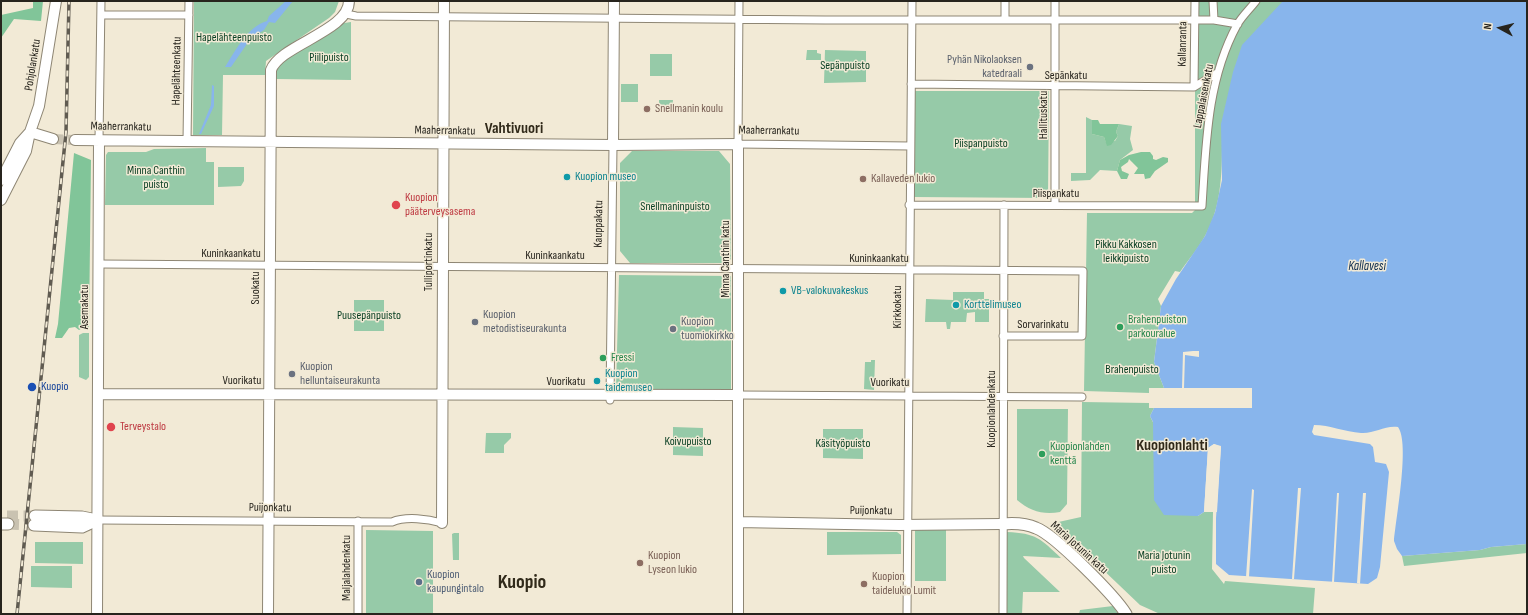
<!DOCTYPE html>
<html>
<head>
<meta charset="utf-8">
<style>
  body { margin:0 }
  #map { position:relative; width:1528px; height:615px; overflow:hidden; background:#f2ead6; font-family:"Sofia Sans Condensed",sans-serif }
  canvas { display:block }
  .frame { position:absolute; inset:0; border:2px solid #27241d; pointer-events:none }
  .north { position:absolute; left:1480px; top:8px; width:40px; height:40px; -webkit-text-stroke:3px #f2ead6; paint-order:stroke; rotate:277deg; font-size:11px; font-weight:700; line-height:16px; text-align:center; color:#27241d }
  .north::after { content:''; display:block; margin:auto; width:14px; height:18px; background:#27241d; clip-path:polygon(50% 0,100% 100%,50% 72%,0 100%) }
</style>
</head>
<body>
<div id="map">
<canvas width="1528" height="615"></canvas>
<div class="frame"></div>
<div class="north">N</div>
</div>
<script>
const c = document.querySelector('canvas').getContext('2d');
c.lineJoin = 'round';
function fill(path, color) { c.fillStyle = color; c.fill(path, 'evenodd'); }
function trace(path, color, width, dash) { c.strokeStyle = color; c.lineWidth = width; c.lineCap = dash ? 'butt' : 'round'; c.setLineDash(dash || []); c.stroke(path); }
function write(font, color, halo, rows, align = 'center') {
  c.font = font + ' "Sofia Sans Condensed",sans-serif'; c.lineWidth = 3; c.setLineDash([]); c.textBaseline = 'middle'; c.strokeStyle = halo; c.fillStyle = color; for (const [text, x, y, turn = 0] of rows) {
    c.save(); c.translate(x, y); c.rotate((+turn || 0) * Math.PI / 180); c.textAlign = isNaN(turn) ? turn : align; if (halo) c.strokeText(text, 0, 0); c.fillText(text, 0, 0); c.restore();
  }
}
const green = new Path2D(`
  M194,1H339L335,12L329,18L266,61L265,75H223L222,135H193Z
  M1195,1H1353L1222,143C1222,175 1221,208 1205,236C1198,249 1188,260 1180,272L1175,271L1158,299L1161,306L1154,362L1164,388H1149V393L1084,391L1087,213H1192L1195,210Z
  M351,22V80L276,79L274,71L279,64L338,24Z
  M807,50H817V53L821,54V60H806Z
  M825,50L866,51V82L824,83Z
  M650,54H672V76H650Z
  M621,84H638V102H621Z
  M915,91H1049L1048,198L914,197Z
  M659,100H673L672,109L659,107Z
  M1086,117L1092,120V134L1104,137L1106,142L1115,141L1118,136L1116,132L1119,124L1132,126L1130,139L1133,150L1120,160L1117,171L1100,170L1090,180L1071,181V173H1086Z
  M206,148V162H214V205H105L106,155L108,152H146L154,149Z
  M632,151H719L730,164L731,259L727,263H630L620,251V163Z
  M218,167H244V181L241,186L218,187Z
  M619,275L731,276V389H616Z
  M953,292H984V299H989V322H975V312L967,313L966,322H951L950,329H947L946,322H925L926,299L953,300Z
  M354,300H384V331H354Z
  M83,333H89V377L86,380L79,377V335Z
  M871,360H875L874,390L864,389L865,362H871Z
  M1082,402L1149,403V408H1154L1150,416L1198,516L1204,512H1213L1212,569L1224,584L1225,581L1315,588L1313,614H1160L1140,605L1054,523L1081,517Z
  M1017,409H1068L1067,504L1060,512C1043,515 1030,511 1017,500Z
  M673,427L703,428V456L673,455Z
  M823,429H863V459L823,458Z
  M486,433H511V438L504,445V453H485Z
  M366,530L433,531V614H366Z
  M915,530H946V581H915Z
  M827,532H897L901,535V554L827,555Z
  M1007,532C1036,533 1041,539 1061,558L1023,556L1024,558L1060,592H1023L1022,614H1006Z
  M454,533H459V560H453L452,534Z
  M35,542H83V564L35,563Z
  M1527,544V553L1404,566L1402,556L1480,550L1491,547Z
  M31,566H72V588L31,587Z
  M1113,606L1118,614H1079L1080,610Z`);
const forest = new Path2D(`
  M33,1H43L41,21L14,19L1,38V15L33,8Z
  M1092,120H1098L1100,124H1119L1116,132L1118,136L1111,145L1107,146L1104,137L1092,134Z
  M1141,152H1150L1153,156V159L1156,160L1163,157L1168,158V162L1155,171L1150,178L1145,179L1144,174H1134L1138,168L1129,159L1128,162L1121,167L1122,171L1129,174L1127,179H1121L1117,171L1120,160L1129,155Z
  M74,153L91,160L89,328L84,327L79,330L75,327L69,328L62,338H55L58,324Z`);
const water = new Path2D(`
  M286,1H293L275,23L269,22L264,30L251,38L231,67H225C236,50 248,26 267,21L269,16Z
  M1283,1H1527V544L1491,547L1480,550L1402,556L1397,549L1394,541C1396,518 1410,443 1398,427C1385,425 1374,434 1361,433C1345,432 1330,425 1314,425L1312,432L1314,435L1370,444L1373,447L1375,462L1386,464L1389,472L1380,567L1377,578L1368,584L1229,575L1216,564V518L1221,447L1214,444L1208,448L1204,512L1198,516L1164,515L1154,500L1153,422L1150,416L1154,408H1252V388H1164L1154,362L1161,306L1176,279L1205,236L1215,212L1222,180L1221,124L1233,72L1242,45Z
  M212,85L214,86V106L201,134H199L211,105Z`);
const pier = new Path2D(`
  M1193,351H1199V357L1185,355L1184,388H1252V408H1152L1154,406H1250V390L1163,389L1162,388H1182L1183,352Z
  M1214,444L1221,446L1217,512H1215L1219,448L1214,446L1210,449L1206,512H1204L1208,448Z
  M1298,488H1301L1294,579H1292Z
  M1252,489L1254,490L1249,577H1246Z
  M1337,493H1339L1334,582H1332Z
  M1363,493H1366L1360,584L1357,583Z`);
const secondaryTunnel = new Path2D(`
  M53,139L75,140`);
const primaryTunnel = new Path2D(`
  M7,516H35
  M8,524L34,525`);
const street = new Path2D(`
  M739,1L738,144L910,146
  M1005,1V20
  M1055,1V205
  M1213,1L1214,20
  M346,14L356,16L825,20H1214L1238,24
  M101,15H189
  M911,84L1194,87L1217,73
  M1194,87L1195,1
  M99,140L101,1
  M187,141L189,1
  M909,205L1202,206C1206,144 1207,80 1237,25C1242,16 1250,9 1256,1
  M99,264L1083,271L1082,336H1003
  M738,395L1082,397
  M610,400L613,145
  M97,520L392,522C406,516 428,519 442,523
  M358,521V614
  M907,614L912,1
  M1003,614L1004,205`);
const secondary = new Path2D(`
  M30,132L53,139
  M75,140L613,145L738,144V614
  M613,145L614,1
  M1,180L20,143L29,133
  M1,200L26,151L30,132L39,106L56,1
  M98,394L738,395
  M738,522L899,525L1002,524
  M442,523L444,1
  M97,614L99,140
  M268,614L271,70C280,45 349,31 349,1`);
const primary = new Path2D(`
  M35,516L82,517L97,520
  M1,524H8
  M1002,524C1013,523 1025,523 1036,528C1055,535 1115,596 1126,614
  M34,525L82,527L97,520`);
const rail = new Path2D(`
  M17,614L66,132L69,1`);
const markers = [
  [1030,67,4,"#6b7280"],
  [647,109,4,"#8d6e63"],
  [567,177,4,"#0f9aa8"],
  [863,179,4,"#8d6e63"],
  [396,205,5,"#e0444e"],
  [783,291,4,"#0f9aa8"],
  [956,305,4,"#0f9aa8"],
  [475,322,4,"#6b7280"],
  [1120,327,4,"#2e9e5b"],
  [673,329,4,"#6b7280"],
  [603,358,4,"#2e9e5b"],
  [292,374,4,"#6b7280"],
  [597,381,4,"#0f9aa8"],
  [32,387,5,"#1a4fb4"],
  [111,427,5,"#e0444e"],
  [1042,454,4,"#2e9e5b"],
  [640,563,4,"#8d6e63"],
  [419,582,4,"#5c6f8a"],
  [864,584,4,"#8d6e63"]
];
const parkNames = [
  ["Hapelähteenpuisto",234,38],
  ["Piilipuisto",329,58],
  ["Sepänpuisto",845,66],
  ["Piispanpuisto",981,144],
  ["Minna Canthin",156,171],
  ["puisto",156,185],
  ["Snellmaninpuisto",675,207],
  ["Pikku Kakkosen",1126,245],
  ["leikkipuisto",1126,259],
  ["Puusepänpuisto",369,316],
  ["Brahenpuisto",1132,370],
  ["Koivupuisto",688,442],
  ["Käsityöpuisto",843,444],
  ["Maria Jotunin",1164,556],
  ["puisto",1164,570]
];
const streetNames = [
  ["Kallanranta",1183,44,-89],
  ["Pohjolankatu",33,65,-81],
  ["Hapelähteenkatu",177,71,-89],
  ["Sepänkatu",1066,76],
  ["Lappalaisenkatu",1204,96,-79],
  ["Hallituskatu",1044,115,-90],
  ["Maaherrankatu",121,127,1],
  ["Maaherrankatu",445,131,1],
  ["Maaherrankatu",769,131,1],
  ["Piispankatu",1056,194],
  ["Kauppakatu",599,224,-89],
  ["Kuninkaankatu",231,254],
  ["Kuninkaankatu",555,256],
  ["Minna Canthin katu",726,259,-90],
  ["Kuninkaankatu",879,259],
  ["Tulliportinkatu",429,262,-90],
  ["Suokatu",256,288,-90],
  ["Asemakatu",85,307,-90],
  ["Kirkkokatu",898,307,-90],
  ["Sorvarinkatu",1043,325],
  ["Vuorikatu",242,381],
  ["Vuorikatu",566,382],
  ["Vuorikatu",890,383],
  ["Kuopionlahdenkatu",992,409,-90],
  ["Puijonkatu",270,508,1],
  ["Puijonkatu",871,511,1],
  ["Maria Jotunin katu",1079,548,42],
  ["Maljalahdenkatu",347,568,-90]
];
const worshipNames = [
  ["Pyhän Nikolaoksen",1022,60,"right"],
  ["katedraali",1022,74,"right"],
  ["Kuopion",483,315],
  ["metodistiseurakunta",483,329],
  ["Kuopion",681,322],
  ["tuomiokirkko",681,336],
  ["Kuopion",300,367],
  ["helluntaiseurakunta",300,381]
];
const educationNames = [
  ["Snellmanin koulu",655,109],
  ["Kallaveden lukio",871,179],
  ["Kuopion",648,556],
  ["Lyseon lukio",648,570],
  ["Kuopion",872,577],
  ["taidelukio Lumit",872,591]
];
const cultureNames = [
  ["Kuopion museo",575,177],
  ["VB-valokuvakeskus",791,291],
  ["Korttelimuseo",964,305],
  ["Kuopion",605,374],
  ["taidemuseo",605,388]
];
const healthNames = [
  ["Kuopion",405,198],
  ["pääterveysasema",405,212],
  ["Terveystalo",120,427]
];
const leisureNames = [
  ["Brahenpuiston",1128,320],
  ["parkouralue",1128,334],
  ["Fressi",611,358],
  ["Kuopionlahden",1050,447],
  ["kenttä",1050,461]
];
const transitNames = [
  ["Kuopio",41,387]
];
const serviceNames = [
  ["Kuopion",427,575],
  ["kaupungintalo",427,589]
];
const waterNames = [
  ["Kallavesi",1367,267]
];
const districtNames = [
  ["Vahtivuori",514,129],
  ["Kuopionlahti",1172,446]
];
const townNames = [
  ["Kuopio",522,583]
];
fill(green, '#96caa8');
fill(forest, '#81c599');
fill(water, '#88b5ec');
fill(pier, '#f2ead6');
trace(secondaryTunnel, '#c9c2b1', 10, [10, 5]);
trace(primaryTunnel, '#c9c2b1', 11, [11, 5.5]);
trace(street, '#8e8674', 9);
trace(secondary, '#8e8674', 12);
trace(primary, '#8e8674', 13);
trace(street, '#fff', 7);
trace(secondary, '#fff', 10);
trace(primary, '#fff', 11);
trace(rail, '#605b51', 3.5);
trace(rail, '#f2ead6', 2, [6]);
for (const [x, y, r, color] of markers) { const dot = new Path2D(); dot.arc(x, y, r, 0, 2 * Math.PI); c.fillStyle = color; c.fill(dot); trace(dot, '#f2ead6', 1.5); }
write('12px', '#0a4024', '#f2ead6', parkNames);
write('12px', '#27241d', '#f2ead6', streetNames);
write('12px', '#5b616d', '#f2ead6', worshipNames, 'left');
write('12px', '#785e54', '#f2ead6', educationNames, 'left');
write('12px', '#0d838f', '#f2ead6', cultureNames, 'left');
write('12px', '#be3a42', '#f2ead6', healthNames, 'left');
write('12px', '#27864d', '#f2ead6', leisureNames, 'left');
write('12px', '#164399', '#f2ead6', transitNames, 'left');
write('12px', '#4e5e75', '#f2ead6', serviceNames, 'left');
write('italic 13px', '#0b2a4d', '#f2ead6', waterNames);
write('bold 16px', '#312a1a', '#f2ead6', districtNames);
write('bold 20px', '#312a1a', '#f2ead6', townNames);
</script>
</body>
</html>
